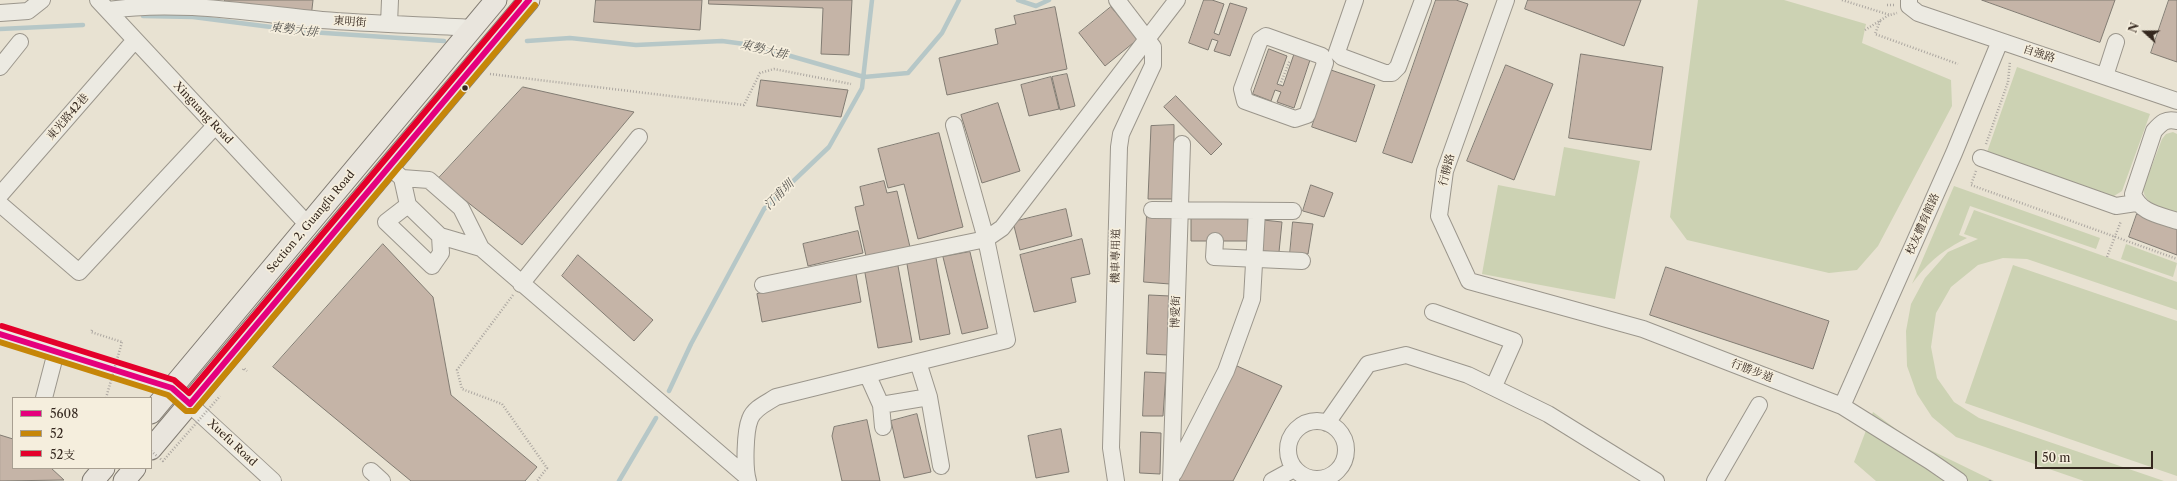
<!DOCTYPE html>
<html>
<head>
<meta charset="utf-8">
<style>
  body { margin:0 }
  #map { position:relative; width:2177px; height:481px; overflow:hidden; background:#e8e2d2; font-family:"Libre Caslon Text","Noto Serif TC",serif }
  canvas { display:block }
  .legend { position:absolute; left:12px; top:397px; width:140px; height:72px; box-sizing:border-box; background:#f5eedd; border:1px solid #a89f91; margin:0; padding:5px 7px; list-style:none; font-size:12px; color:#35281f }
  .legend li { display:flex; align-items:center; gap:8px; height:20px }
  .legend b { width:20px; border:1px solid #a89f91 }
  .north { position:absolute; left:2125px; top:12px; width:40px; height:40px; -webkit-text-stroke:3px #f5eedd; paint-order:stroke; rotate:291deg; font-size:11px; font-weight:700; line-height:16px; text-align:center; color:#35281f }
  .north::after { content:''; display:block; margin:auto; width:14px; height:18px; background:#35281f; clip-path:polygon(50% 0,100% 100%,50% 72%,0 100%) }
  .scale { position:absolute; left:2035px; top:451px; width:118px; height:18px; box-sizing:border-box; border:2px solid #35281f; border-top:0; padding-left:5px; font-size:12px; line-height:14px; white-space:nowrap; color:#35281f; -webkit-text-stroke:3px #f5eedd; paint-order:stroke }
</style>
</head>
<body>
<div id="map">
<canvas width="2177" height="481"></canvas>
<ul class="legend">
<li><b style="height:5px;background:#e5007d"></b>5608</li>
<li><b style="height:5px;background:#c68608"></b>52</li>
<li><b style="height:5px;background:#e4002b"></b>52支</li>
</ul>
<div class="north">N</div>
<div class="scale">50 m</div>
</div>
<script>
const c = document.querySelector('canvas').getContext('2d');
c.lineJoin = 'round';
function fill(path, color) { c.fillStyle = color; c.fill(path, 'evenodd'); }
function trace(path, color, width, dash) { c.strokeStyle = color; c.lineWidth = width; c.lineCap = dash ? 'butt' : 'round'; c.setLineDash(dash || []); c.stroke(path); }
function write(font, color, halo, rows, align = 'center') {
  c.font = font + ' "Libre Caslon Text","Noto Serif TC",serif'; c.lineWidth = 3.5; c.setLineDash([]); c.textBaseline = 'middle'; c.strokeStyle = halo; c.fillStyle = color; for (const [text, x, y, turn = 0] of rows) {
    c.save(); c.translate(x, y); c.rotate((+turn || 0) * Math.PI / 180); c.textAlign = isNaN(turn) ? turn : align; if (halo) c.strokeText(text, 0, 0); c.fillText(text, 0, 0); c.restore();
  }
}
const green = new Path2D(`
  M1698,0H1784L1866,24L1862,43L1951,80L1952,106L1878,246L1857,270L1829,273L1687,240L1670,217Z
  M2017,67L2150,114L2122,191L2114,196L2106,198L1986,155Z
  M2173,132L2177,134V212C2163,207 2145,206 2143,189L2162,139L2166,134Z
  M1564,147L1640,161L1615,299L1482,274L1498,185L1555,196Z
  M1954,186L2100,238L2096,249L1970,206L1959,235L1967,238C1943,250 1928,262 1912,284Z
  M1974,210L2177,282V310L2027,259L2003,258L1978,265L1951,287L1936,313L1931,347L1937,378L1954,402L1979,418L2164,481H2084L1956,437L1932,417L1917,394L1907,366L1906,331L1911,304L1925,278L1948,252L1978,239L1964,234Z
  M2126,244L2177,263L2173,277L2121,259Z
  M2013,265L2177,321V476L1965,403Z
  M1873,412L1912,441L1994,481H1876L1854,462Z`);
const stream = new Path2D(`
  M1018,0L1036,6L1049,0
  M143,16L193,17L310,32L444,41
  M0,29L83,25
  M527,41L570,38L636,45L722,41L752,45L864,77L908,73L942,33L959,0
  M669,391L691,344L764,209L829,147L862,88L872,0
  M619,481L656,418`);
const building = new Path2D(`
  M225,0H313L311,18L224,9Z
  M596,0H702L700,30L594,22Z
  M709,0H852L849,55L821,54L823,8L709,4Z
  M1204,0H1212L1224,4L1214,33L1219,35L1230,3L1247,8L1230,56L1214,51L1218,41L1212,39L1208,50L1189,43Z
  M1436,0H1456L1468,4L1412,163L1383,153Z
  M1528,0H1641L1624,46L1525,9Z
  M1982,0H2115L2100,42Z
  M2169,0H2177V62L2151,53Z
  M1055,7L1067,69L947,95L939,58L998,44L995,29L1016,24L1014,16Z
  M1111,7L1138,39L1105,66L1079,33Z
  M1269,49L1287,56L1277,84L1283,86L1294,54L1310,60L1294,108L1277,102L1281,92L1275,90L1271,101L1253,94Z
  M1581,54L1663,67L1651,150L1569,138Z
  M1506,65L1553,84L1514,180L1467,161Z
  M1331,70L1375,85L1356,142L1312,127Z
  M1067,74L1075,106L1060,110L1052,77Z
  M1051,77L1059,109L1029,116L1021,85Z
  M761,80L848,90L841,117L757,106Z
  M523,87L634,112L522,245L438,179Z
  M1176,96L1222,144L1211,155L1164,107Z
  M998,103L1020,171L982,183L961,115Z
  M1174,125V199H1148L1151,126Z
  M939,133L963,227L918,239L904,184L888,188L878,149Z
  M884,181L887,193L897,191L910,247L866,256L855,207L864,205L860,187Z
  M1311,185L1333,193L1324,217L1303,211Z
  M1066,209L1072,236L1020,250L1013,222Z
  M1147,214L1173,215L1170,284L1144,282Z
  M2137,214L2177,229V255L2129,237Z
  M1248,216V241H1191V218Z
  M1263,220L1282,222L1279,252L1261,251Z
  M1293,222L1313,224L1308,254H1290Z
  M858,231L863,253L808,266L803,244Z
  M1082,239L1090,274L1071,278L1076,302L1034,312L1020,255Z
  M383,244L433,297L451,395L537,467L525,481H411L273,367Z
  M970,252L988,328L962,334L943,257Z
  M578,255L653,320L634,341L562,276Z
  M936,258L950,334L920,340L907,264Z
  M898,266L912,342L878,348L865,273Z
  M1666,267L1829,321L1813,369L1650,315Z
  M856,274L861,302L762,322L757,294Z
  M1149,295L1170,296L1168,355L1147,354Z
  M1237,366L1282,386L1233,481H1179Z
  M1145,372L1166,373L1163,416H1143Z
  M917,414L931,472L904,478L891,421Z
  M867,420L880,481H842L832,436L834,427Z
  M1061,429L1069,472L1036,478L1028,436Z
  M1141,432L1161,433L1160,474L1140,473Z
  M0,435L13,439V468H51L64,480L0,481Z`);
const path = new Path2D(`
  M1842,0L1890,15L1897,13
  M1887,5H1895
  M1880,21L1875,34L1958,64
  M1865,30L1889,15
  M490,74L744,105L760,73L774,69L851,84
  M1280,85L1290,60
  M1986,144L2008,82L2010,61
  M1976,171L1971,185L2177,259
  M2107,257L2121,221
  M513,295L457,370L462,389L502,404L547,468L537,481
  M92,330L91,332L122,342
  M243,370L244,368L247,371
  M1990,481V480`);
const minor = new Path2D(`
  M98,0L308,225
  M1355,0L1337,52L1342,57L1385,73H1392L1398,67L1423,0
  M1506,0L1445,171L1439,216L1469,281L1643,329L1842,406L1930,461L1959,481
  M1909,0V6L1918,13L2177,101
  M108,10C180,0 250,13 322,20C372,24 423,25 473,28
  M0,13L28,11L42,0
  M389,24L390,0
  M1266,36L1322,56L1325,63L1307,115L1295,119L1245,101L1242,89L1260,40Z
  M0,67L20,42
  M2105,76L2116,42
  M2177,121C2166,118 2161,123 2154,131L2133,194C2140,213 2160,215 2177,221
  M1981,158L2116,206L2136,203
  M395,172L402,178L408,205L440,236L481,248
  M402,178L429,180L461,208L481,248L747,477
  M0,195L135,40
  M0,204L79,272L215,126
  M408,205L386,222L432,266L441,253L440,236
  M1152,210L1293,211
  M1215,241L1214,257L1302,261
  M521,284L639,137
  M763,285L986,239L954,125
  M1433,312L1514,341L1494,386
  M0,334L172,388L273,481
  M918,362L929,397L941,466
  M868,376L881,405L883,427
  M44,398L56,352
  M881,405L929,397
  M1842,406L1954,153L2000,41
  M1288 450a29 29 0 1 1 58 0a29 29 0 1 1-58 0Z
  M1327,423L1368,364L1406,355L1468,375L1548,414L1656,481
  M371,471L382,481
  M1174,473L1226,371L1252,299L1257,211
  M748,481C744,468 745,431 750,419C754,408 767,403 776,397L1007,340L986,239L1002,228L1177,0
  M1116,481L1111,448L1119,147L1121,134L1153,65V47L1117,0
  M1171,481L1182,144
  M1272,481L1294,469
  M1715,481L1759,405`);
const major = new Path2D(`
  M151,413L496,0
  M151,449L529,0
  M93,481L104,468
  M124,481L135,468`);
const pathBridge = new Path2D(`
  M106,398L122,342
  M151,451L163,461L220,396`);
const bus1 = new Path2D(`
  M0,334L172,388L190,404L529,0`);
const bus2 = new Path2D(`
  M0,342L168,395L186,411H194L535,5`);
const bus3 = new Path2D(`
  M2,326L174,380L189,393L519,0`);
const markers = [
  [465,88,3.5,"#35281f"]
];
const streetNames = [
  ["東明街",350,22,4],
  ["自強路",2039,54,18],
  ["Xinguang Road",203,113,47],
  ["東光路42巷",68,117,-49],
  ["行勝路",1447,170,-76],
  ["Section 2, Guangfu Road",311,222,-50],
  ["校友體育館路",1923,224,-66],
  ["機車專用道",1116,256,-89],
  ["博愛街",1176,312,-88],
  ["行勝步道",1752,371,21],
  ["Xuefu Road",232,443,43]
];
const waterNames = [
  ["東勢大排",294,30,7],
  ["東勢大排",764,50,14],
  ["汀甫圳",779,195,-45]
];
fill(green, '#ccd2b3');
trace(stream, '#b6c7c7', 4.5);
fill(building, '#c5b4a7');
trace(building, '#827c73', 1);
trace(minor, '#9b968c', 18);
trace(major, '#827c73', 23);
trace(path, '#aca7a1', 2.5, [1, 2]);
trace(minor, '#eceae2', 16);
trace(major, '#e9e5dd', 21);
trace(pathBridge, '#aca7a1', 2.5, [1, 2]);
trace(bus1, '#e5007d', 6);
trace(bus2, '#c68608', 6);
trace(bus3, '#e4002b', 6);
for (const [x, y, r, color] of markers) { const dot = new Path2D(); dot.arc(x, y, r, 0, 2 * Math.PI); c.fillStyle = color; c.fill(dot); trace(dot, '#f5eedd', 1.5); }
write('11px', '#35281f', '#f5eedd', streetNames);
write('italic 12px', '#555450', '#f5eedd', waterNames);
</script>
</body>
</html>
